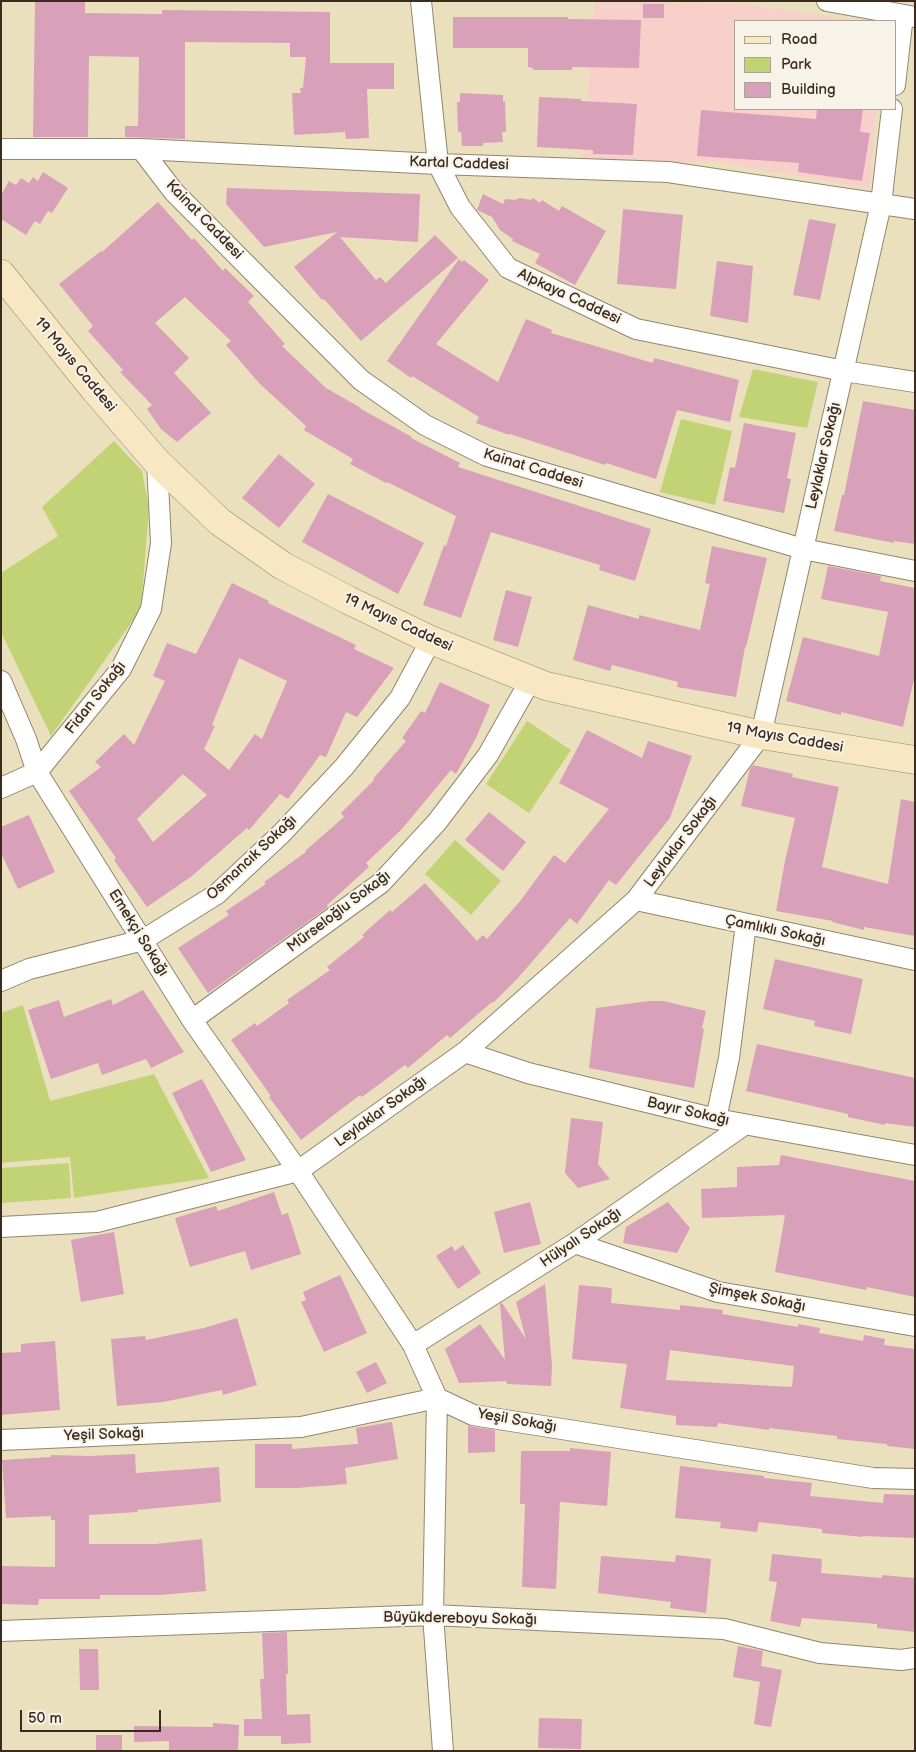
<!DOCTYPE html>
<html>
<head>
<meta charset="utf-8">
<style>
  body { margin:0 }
  #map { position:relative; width:916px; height:1752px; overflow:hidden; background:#ebe0bd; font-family:"Balsamiq Sans",sans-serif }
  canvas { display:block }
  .frame { position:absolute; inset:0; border:2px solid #3b2a1e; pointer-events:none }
  .legend { position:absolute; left:734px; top:20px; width:162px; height:90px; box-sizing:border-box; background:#f7f3e8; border:1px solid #aca397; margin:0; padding:6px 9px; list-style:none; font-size:15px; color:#3b2a1e }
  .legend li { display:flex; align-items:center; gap:10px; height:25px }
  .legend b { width:25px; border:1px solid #aca397 }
  .scale { position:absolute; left:20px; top:1710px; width:141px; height:22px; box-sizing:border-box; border:2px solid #3b2a1e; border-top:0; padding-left:6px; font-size:15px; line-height:18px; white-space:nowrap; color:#3b2a1e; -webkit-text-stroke:4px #f7f3e8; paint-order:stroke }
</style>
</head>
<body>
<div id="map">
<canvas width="916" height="1752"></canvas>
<div class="frame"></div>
<ul class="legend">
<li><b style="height:6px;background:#f7e8c3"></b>Road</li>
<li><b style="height:14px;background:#c2d376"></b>Park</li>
<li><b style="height:14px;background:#d8a0b9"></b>Building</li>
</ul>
<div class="scale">50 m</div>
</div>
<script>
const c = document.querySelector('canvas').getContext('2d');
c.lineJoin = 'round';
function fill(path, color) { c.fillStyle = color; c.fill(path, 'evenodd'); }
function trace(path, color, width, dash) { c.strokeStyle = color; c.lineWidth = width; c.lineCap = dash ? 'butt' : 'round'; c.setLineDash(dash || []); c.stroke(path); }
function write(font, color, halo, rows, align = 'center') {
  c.font = font + ' "Balsamiq Sans",sans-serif'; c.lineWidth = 4; c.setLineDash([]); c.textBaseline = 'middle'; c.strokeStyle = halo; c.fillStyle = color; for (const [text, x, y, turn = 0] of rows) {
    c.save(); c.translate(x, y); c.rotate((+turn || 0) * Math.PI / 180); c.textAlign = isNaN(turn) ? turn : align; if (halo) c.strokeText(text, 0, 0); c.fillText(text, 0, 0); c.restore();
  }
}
const built = new Path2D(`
  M595,1L742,4L863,21H735V109H876L870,188L717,162L582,165Z`);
const green = new Path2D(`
  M753,369L818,382L807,428L739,417Z
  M681,419L732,431L715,505L660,492Z
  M114,441L142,471L149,508L141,609L51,736L1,632V573L58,536L42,507Z
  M527,721L571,750L529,813L486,784Z
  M455,840L501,881L471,915L425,874Z
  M23,1005L50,1101L154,1074L209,1178L74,1198L70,1157L1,1163V1013Z
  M69,1163L71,1198L1,1203V1168Z`);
const building = new Path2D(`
  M35,1H85V13L162,14V10L330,12V63H394V89H367L369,138L346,139L345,132L294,135L292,93H301L300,88H303L306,57H290V43L185,42V139L125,137V126H138L139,57L89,56L88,137H33Z
  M643,4H664V18H643Z
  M453,17H568V19L641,20L639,68L572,67V70H533V68L528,67V48H453Z
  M460,93L503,95V102L505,101L506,132H502L503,142L483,143V146H462L461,132H458L457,102H460Z
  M539,97L581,99V101L637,104L633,155L593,154V150L537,147Z
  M817,109H863L860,132L870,133L862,181L798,172L799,163L697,156L701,110L816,119Z
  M43,172L68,188L52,213L48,211L40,224L35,221L26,235L1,219V195L9,181L16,185L21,178L29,183L33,177L38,181Z
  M227,188L420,194L418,242L340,237L376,280L380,277L386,283L435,235L458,258L361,341L324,299L322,300L294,267L337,232L264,247L226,204Z
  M483,194L503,204L505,199L515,200L520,198L531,200L533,198L540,203L542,200L559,211L562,206L606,231L575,285L535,263L540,254L512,241L513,239L500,230L492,217L477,210Z
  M158,202L192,240L194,238L223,271L225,268L254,296L248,302L285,344L282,346L326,388L361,408V409L412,437L411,438L460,463L458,467L651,529L635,581L599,570L600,565L491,532L461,618L423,605L444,545L446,546L456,516L387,482L386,483L350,464L353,459L304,430L306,426L260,384L226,345L231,341L185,297L155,323L189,358L174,373L211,413L177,442L161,429L147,409L152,405L120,372L123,370L88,331L93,326L59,284L101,251L102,252Z
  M623,209L683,215L676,289L617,284Z
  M809,219L836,224L820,300L793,295Z
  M459,259L462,262L464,260L489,280L436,344L498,382L526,319L552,330L551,333L653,363L654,358L739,380L730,422L677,410L656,479L606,463L605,465L510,434L509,435L476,423L479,417L412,376L411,378L387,361Z
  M717,261L753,266L748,323L710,316Z
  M863,401L915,410V544L894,541V543L834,531L842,495H844Z
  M744,423L796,433L787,478L791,479L784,513L723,501L730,467L735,468Z
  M279,454L315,484L279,528L242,498Z
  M328,494L424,543L398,594L302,542Z
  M712,546L767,558L746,647H745L736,697L677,687L678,682L612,665L610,671L573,660L588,605L639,619V615L700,630L710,584L705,583Z
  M828,566L881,576L880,581L915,588V675L903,727L841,712V715L786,701L803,637L879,656L888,612L821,599Z
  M232,583L269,601L268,603L356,645L354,649L394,668L357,717L346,712L326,757L320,755L288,799L280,794L249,830L247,828L192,876L147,907L114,860L116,858L69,791L101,767L95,762L124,734L134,745L165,681L153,676L167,643L196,654ZM239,658L287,681L262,739L255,734L229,770L204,749L215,726L212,725ZM183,774L207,795L153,842L137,819Z
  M506,590L532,597L518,647L493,640Z
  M440,682L490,705L476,738L456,774L451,770L401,830L366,863L369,867L327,905L328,907L208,993L178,948L229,915L226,911L266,884L264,882L306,852L305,851L344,817L341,813L374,780L373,779L406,741L402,738L421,711L425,713Z
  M587,730L642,758L648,741L692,756L670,818L616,885L609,880L577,924L570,918L518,978L493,1003L492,1002L450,1038L447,1035L408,1068L405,1065L362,1097L360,1095L301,1140L269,1097L271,1096L231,1040L255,1023L257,1026L289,1003L287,1000L330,970L327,967L364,937L362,935L390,910L392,912L425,883L477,941L483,935L487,939L521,900L554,855L565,863L609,809L559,783Z
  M753,765L793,774L792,777L839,787L822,867L888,884L901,799L915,802V936L864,927V930L832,922L833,921L776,911L785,861L795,818L741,806L750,769Z
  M489,812L526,842L503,871L465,840Z
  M29,815L55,872L18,889L1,853V827Z
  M775,959L863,979L851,1034L814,1026L815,1021L763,1009Z
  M143,990L184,1052L151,1068L146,1059L102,1075L98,1063L51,1079L28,1010L59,1000L64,1017L111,999L113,1005Z
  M649,1001H663L706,1011L702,1028L704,1029L694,1088L589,1068L596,1008Z
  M757,1044L915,1078V1127L885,1123V1125L848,1117V1114L746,1091Z
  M202,1079L246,1160L211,1172L172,1093Z
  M571,1118L603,1122L598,1164L610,1179L578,1188L565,1173Z
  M781,1155L915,1181V1297L867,1287L866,1290L775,1272L785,1215L702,1218L701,1189L737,1187V1167L779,1165Z
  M274,1192L282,1215L288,1213L301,1254L251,1270L245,1251L190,1267L175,1218L216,1206L218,1211Z
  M530,1202L541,1244L504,1253L494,1212Z
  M668,1202L690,1228L677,1253L623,1243L626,1227Z
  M114,1232L124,1294L81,1302L71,1240Z
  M463,1245L481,1273L458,1289L436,1256L452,1246L455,1251Z
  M340,1275L367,1333L324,1352L301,1302L306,1300L303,1292Z
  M545,1284L552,1366L551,1386L507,1384L506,1381L459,1383L445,1349L480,1324L505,1360L500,1304L502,1303L526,1339L516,1302Z
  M579,1285L612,1288L611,1303L680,1310V1305L723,1310L722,1314L798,1327V1324L820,1328L819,1333L863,1341L864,1335L885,1339L884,1345L915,1349V1449L887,1446V1444L837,1439V1436L769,1428V1430L718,1423L717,1427L676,1425V1416L620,1408L627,1364L572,1359ZM670,1350L794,1366L792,1387L666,1380Z
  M237,1318L257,1385L223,1395L222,1390L163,1402L117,1406L111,1339L145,1336L146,1340L204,1328Z
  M55,1341L60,1410L1,1415V1353L21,1352V1344Z
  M376,1362L387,1383L367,1393L356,1372Z
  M392,1422L398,1459L345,1468L347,1484L297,1488H255V1444H292V1449L358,1444L356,1428Z
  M468,1426L495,1430V1452L468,1453Z
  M570,1448L611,1452L607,1506L560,1502L556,1589L522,1587L525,1504H520L521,1451H570Z
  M135,1454L136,1473L219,1467L221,1502L137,1510L138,1512L89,1515V1544H155L202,1539L206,1591L160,1595H100V1599H39L38,1605L1,1604V1566L55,1567V1520H51V1516L6,1518L2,1460L51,1457V1455L89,1456Z
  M680,1466L764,1476V1478L812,1483L810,1496L883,1503L884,1494L915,1495V1538L863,1536V1537L822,1533V1529L759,1522L757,1532L720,1528L721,1522L675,1518Z
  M772,1554L822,1559L821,1573L882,1578V1575L915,1578V1632L877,1628V1624L802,1618L800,1627L770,1621L777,1582L769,1581Z
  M676,1555L711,1559L706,1613L670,1608L671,1602L598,1593L601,1556L675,1562Z
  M287,1632L288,1674H286L287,1715L310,1714L311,1743L281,1744V1736H244V1719H262L260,1679H264L262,1633Z
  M738,1646L763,1651L761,1666L782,1670L771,1727L754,1724L760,1682L733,1677Z
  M79,1649H98L99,1690H80Z
  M539,1718L582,1719L581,1749L538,1748Z
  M213,1723L239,1725L238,1751H169V1741L134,1742V1726L213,1727Z
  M96,1735H122V1751H96Z`);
const street = new Path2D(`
  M421,1L438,164L460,207L508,268L636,329L844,371L915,382
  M827,1L915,17
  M895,85L903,15
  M1,149H141L438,164L668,172L915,209
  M141,149L174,192L361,380L425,425L487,456L803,549L915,571
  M1,681L26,739L37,772L192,1020L298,1171L97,1222L1,1227
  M1,788L37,772L121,669L151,609L161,543L157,462
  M636,900L915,960
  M1,981L29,969L143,940L217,894L281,834L344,767L400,698L431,640
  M192,1020L381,883L437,822L488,755L530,681
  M465,1052L528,1073L716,1119L915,1155
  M716,1119L729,1058L746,924
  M575,1243L718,1292L915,1326
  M413,1345L575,1243L744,1125
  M1,1440L301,1427L437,1398L473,1415L873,1478L915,1479
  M1,1631L433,1615L724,1629L820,1653L901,1660L915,1658
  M443,1751L433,1615L437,1398L413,1345L298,1171L465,1052L636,900L761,735L881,204L892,109`);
const secondary = new Path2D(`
  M1,274L95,390L157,462L220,522L283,566L348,600L431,640L546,686L761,735L915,760`);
const streetNames = [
  ["Kartal Caddesi",459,164,2],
  ["Kainat Caddesi",204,220,46],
  ["Alpkaya Caddesi",569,297,25],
  ["19 Mayıs Caddesi",75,365,50],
  ["Leylaklar Sokağı",824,456,-77],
  ["Kainat Caddesi",533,469,17],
  ["19 Mayıs Caddesi",398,623,25],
  ["Fidan Sokağı",96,698,-52],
  ["19 Mayıs Caddesi",785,738,10],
  ["Leylaklar Sokağı",681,842,-53],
  ["Osmancık Sokağı",252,858,-43],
  ["Mürseloğlu Sokağı",339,912,-37],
  ["Çamlıklı Sokağı",775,931,12],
  ["Emekçi Sokağı",138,933,58],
  ["Leylaklar Sokağı",381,1112,-36],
  ["Bayır Sokağı",688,1112,13],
  ["Hülyalı Sokağı",581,1238,-34],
  ["Şimşek Sokağı",757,1298,11],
  ["Yeşil Sokağı",517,1421,10],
  ["Yeşil Sokağı",104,1435,-2],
  ["Büyükdereboyu Sokağı",460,1619,1]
];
fill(built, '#f7d0ca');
fill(green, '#c2d376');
fill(building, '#d8a0b9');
trace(street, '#93856e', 22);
trace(secondary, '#93856e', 29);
trace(street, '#fff', 20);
trace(secondary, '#f7e8c3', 28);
write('15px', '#3b2a1e', '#f7f3e8', streetNames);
</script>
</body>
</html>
